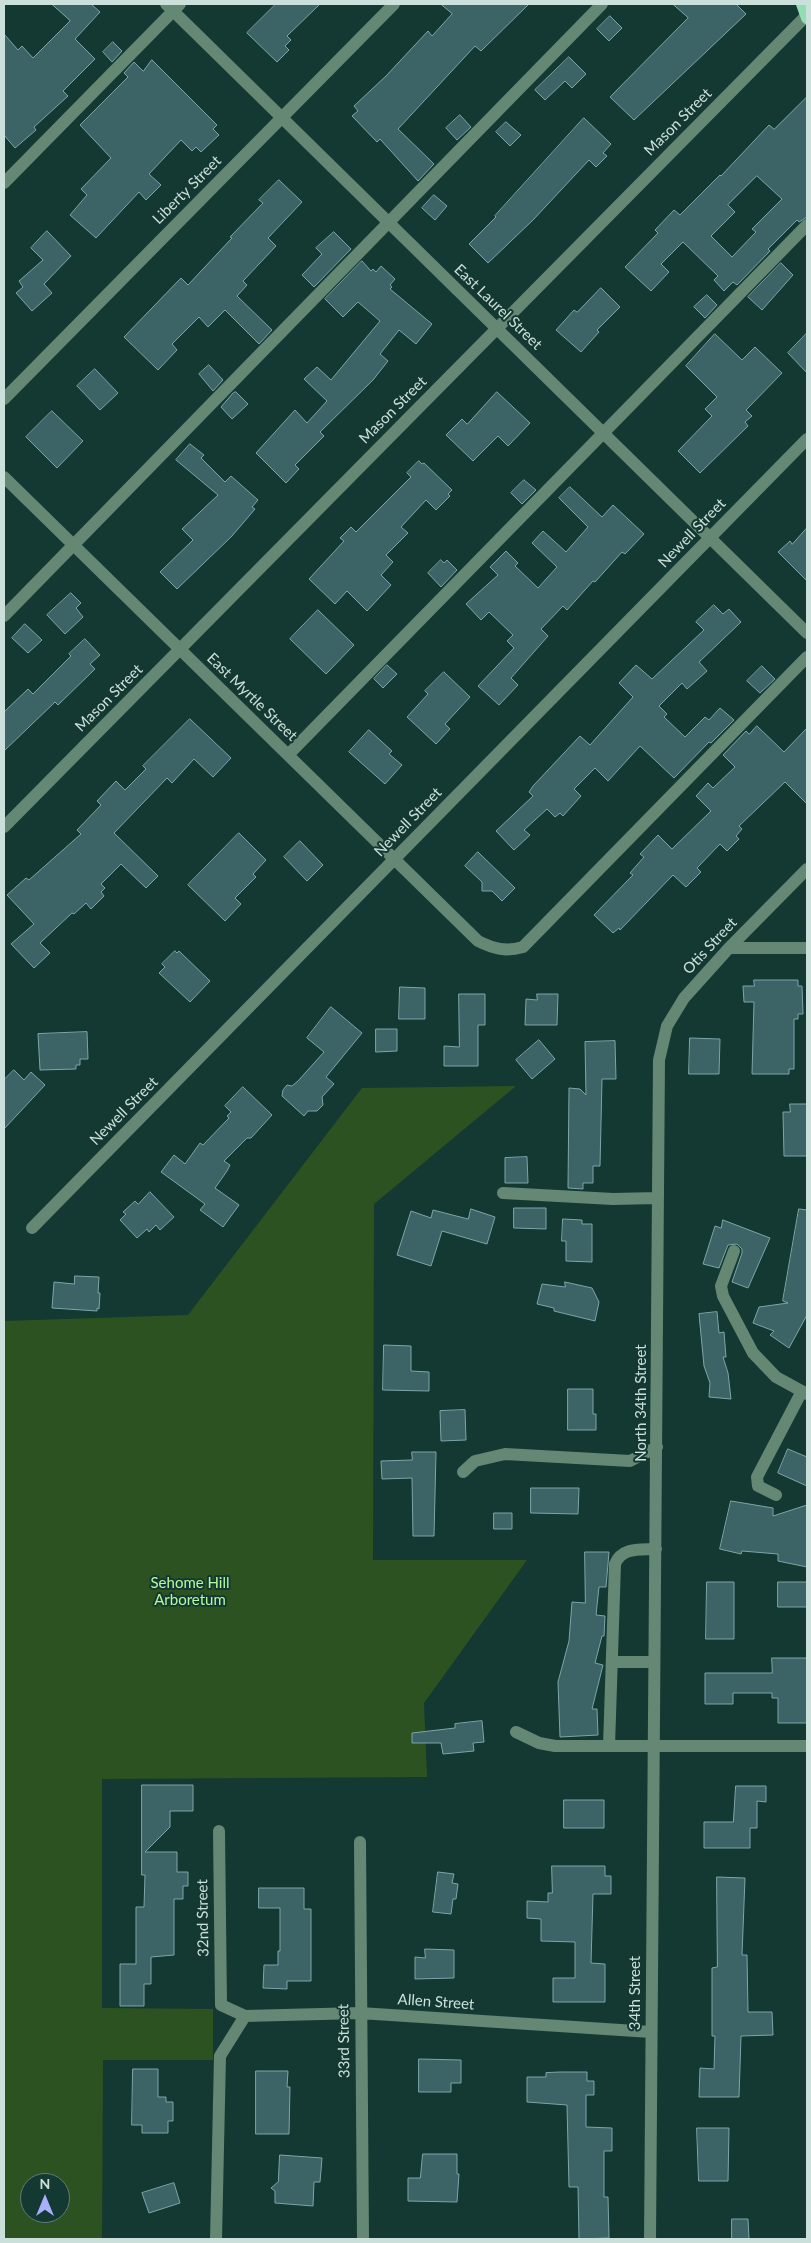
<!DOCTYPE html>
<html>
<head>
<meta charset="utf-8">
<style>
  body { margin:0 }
  #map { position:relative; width:811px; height:2243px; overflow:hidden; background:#143932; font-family:Lato,sans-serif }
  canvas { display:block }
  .frame { position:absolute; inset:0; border:5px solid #cce0db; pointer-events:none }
  .north { position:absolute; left:20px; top:2173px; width:50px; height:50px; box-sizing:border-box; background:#143932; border:1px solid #5e7c76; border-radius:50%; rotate:0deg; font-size:14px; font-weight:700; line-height:20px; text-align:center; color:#cce0db }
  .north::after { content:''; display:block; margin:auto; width:18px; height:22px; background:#a8b0fc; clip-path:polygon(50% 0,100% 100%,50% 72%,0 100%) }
</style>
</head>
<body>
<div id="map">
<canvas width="811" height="2243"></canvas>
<div class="frame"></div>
<div class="north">N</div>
</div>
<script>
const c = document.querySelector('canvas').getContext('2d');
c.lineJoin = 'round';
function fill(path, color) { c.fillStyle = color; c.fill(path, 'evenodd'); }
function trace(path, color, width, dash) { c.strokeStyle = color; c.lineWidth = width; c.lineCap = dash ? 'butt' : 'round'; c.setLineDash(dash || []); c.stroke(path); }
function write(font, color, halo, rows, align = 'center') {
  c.font = font + ' Lato,sans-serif'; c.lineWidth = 4; c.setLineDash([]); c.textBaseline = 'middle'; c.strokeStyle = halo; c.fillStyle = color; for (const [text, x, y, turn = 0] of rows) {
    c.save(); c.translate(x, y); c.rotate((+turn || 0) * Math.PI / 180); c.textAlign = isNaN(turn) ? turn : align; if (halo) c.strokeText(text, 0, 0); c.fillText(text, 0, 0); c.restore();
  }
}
const green = new Path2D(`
  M516,1086L374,1204L373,1560H527L424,1703L427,1777L102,1779V2008L213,2009V2060H103L102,2239H4V1321L188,1315L362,1088ZM30,2183H60V2213H30Z`);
const building = new Path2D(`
  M52,4H91L100,12L75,39L95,59L63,91L68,96L34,127L36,130L15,148L4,135V34L18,50L22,46L33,58L70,21Z
  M276,4H320L287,36L291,40L285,46L289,50L277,62L247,33Z
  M441,4H529L481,51L475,46L398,129L434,164L418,181L380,139L377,142L352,116L358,111L354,106L386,76L428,31L432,36L452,14Z
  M673,4H736L746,14L634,120L610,97L688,18Z
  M610,16L622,28L609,41L597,29Z
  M113,42L122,51L112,62L103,52Z
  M569,57L586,74L572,88L565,81L545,100L535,90Z
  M152,60L217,125L213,129L219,135L201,152L196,147L192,151L181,140L149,174L161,185L146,200L139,192L96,238L70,215L87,195L81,189L111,158L80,125L128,77L124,73L134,62L143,71Z
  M807,97V217L799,222L797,220L768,249L770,251L737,285L733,282L724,291L714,280L718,276L683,242L661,264L669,272L651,291L625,267L658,233L655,230L674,210L680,215L720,175L721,176L769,125L774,129ZM757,176L782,199L752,229L756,232L732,257L711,236L735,212L728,205Z
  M460,115L471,127L457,140L446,128Z
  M584,118L611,144L603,153L607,156L596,167L589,160L533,220L488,263L469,244L496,217L495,216Z
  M506,122L521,135L510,146L496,132Z
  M279,180L302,202L268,238L276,246L243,281L247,285L237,296L272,330L259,344L225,310L208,327L199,317L172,344L177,350L158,370L124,337L181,278L188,285L232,238L230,237L263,203L259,200Z
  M434,195L447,206L435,220L422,208Z
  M47,231L71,256L44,284L52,293L32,311L16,293L23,287L19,281L43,260L31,248Z
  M334,232L351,249L314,287L302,275L322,254L316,248Z
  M362,261L371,271L373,269L376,272L381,266L395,279L390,285L392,287L390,289L432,324L416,344L399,330L380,354L388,361L373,380L320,432L324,436L295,465L299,469L286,483L256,453L295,410L307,423L327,401L304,379L317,367L331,380L380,321L358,302L343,317L325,299Z
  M781,263L793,275L762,310L748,297Z
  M601,288L620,307L597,330L599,332L581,352L556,330L574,310L577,312Z
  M707,295L717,305L705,318L694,307Z
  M807,333V373L788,353Z
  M715,334L742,360L755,347L782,373L746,410L752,416L745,422L748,426L700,473L678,451L712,416L705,409L717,397L686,366Z
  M209,365L223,380L213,391L199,374Z
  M95,369L118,393L100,410L77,386Z
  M236,392L248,404L232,419L221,407L233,393Z
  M497,392L530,423L508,446L498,436L473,461L446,435L462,419L467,424Z
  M52,411L83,441L57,468L26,437Z
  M190,444L204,455L201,458L225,482L231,476L258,500L252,507L255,509L232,536L177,589L160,572L193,540L182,529L218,495L176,460Z
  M419,461L422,464L424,463L452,490L448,494L450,496L436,510L426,500L401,527L408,533L386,555L393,562L381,575L391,585L367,611L347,591L335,604L309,579L344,541L340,538L351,527L356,532L411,477L407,473Z
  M524,480L536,490L522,504L511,493Z
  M570,487L602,517L613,505L644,534L625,554L622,552L595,582L593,581L567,610L563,606L541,629L548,636L511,678L518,685L499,705L478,686L514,648L507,641L513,635L489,612L481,620L466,604L498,575L490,567L506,551L518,563L515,566L538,588L557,567L532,543L543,531L566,552L588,527L559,498Z
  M807,528V581L778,552L790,541L792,544Z
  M441,560L444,563L447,560L457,570L441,587L428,573Z
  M71,593L81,603L76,608L83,617L65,634L47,615Z
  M714,605L723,614L729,609L741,622L699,662L707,671L687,689L682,683L659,706L667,714L664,717L685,737L705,717L709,720L720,708L734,720L711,743L709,742L674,778L640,746L608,781L595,768L574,789L581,796L563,816L560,813L555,817L547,809L524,830L530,835L514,850L496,831L533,796L529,792L533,786L580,736L590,745L633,697L619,683L636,665L652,679L704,630L696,622Z
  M318,610L354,645L326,674L290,639Z
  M25,624L42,640L28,653L12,638Z
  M85,639L100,655L90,664L95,669L58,705L55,702L4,751V712L28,689L33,694L71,656L69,654Z
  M387,665L397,674L383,688L374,679Z
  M762,666L775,679L760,693L747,681Z
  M444,672L470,697L445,724L450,729L436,744L407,717L428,694L425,691Z
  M190,719L231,758L213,777L194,759L172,783L167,778L114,833L158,876L146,888L121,864L101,884L105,888L101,892L104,896L91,909L86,903L74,914L72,913L40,943L50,953L34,968L11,944L34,924L7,895L26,878L29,880L81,834L77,830L101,805L97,801L116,781L125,790L146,769L143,766Z
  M757,726L784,752L807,728V804L785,782L739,826L742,829L736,836L739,839L727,851L720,844L697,868L701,872L686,887L673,875L620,930L619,928L613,933L594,915L633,875L630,873L644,857L640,854L658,835L672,849L711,811L696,796L708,783L713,788L735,767L723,755L746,731L749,734Z
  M369,730L392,751L389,754L402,765L385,784L349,752Z
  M239,833L266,860L253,874L256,877L235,898L241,904L225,921L188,885Z
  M300,841L323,865L307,881L284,857Z
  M478,852L515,888L502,901L492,891H482V882L465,866Z
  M175,951L177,953L179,951L210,981L190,1002L159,973L165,967L162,964Z
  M754,980H798V986H802L803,1014H798V1019H794V1069H789V1074H752L754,1002H744L743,986H754Z
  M400,987L425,988V1019H399Z
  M459,994H485V1025H478V1066H444V1046L459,1047Z
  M537,994H558L557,1025H525L526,999L537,1000Z
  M331,1007L362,1033L326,1077L334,1084L322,1097L323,1105L317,1111H308L304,1116L282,1096L283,1090L287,1085L292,1086L298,1081L324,1052L307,1038Z
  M376,1029H397V1051L376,1052Z
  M87,1032L88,1059H80V1065H76V1069L40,1070L38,1034Z
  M690,1038L720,1039L719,1074H689Z
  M539,1040L555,1059L532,1079L516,1060Z
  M615,1041L616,1079H602L600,1166H593V1183H583V1189L568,1188L569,1088L580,1089L586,1095L585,1042Z
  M14,1070L24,1080L31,1072L45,1085L4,1129V1080Z
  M243,1087L272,1115L251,1138H247L224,1161L230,1165L227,1171L215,1188L239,1205L223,1227L200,1210L205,1204L161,1172L174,1155L185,1164L200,1143L203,1145L229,1118L227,1116L231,1112L225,1106Z
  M790,1104H807V1156H784L783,1112H790Z
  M527,1157L528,1183H505V1158Z
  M150,1192L174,1217L160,1230L156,1225L149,1232L147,1229L137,1238L120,1220L126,1214L123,1212L135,1201L138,1204Z
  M514,1208H546V1229L514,1228Z
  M471,1209L495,1217L487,1244L442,1231L431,1266L397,1255L411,1211L431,1218L433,1210L468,1219Z
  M799,1209L807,1210V1315L789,1348L770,1335L774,1331L753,1323L759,1307L788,1303L783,1301Z
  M563,1219L582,1220V1224H592V1262L566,1261V1241H562Z
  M723,1220L770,1238L748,1288L732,1282L742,1253V1249L737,1244L728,1245L719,1268L703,1264L715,1226L721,1228Z
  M75,1276L99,1277L98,1293H100L99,1309L97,1308V1311L52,1308L54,1282L74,1284Z
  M565,1282L592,1288L599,1302L595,1321L554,1311V1308L537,1304L542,1284L565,1287Z
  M717,1312L719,1333L724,1332L726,1357H723L728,1373L731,1399L709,1397L710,1383L704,1366L699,1314Z
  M384,1345L411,1346V1371L429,1372V1391L383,1390Z
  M568,1389H593V1414H596V1430H568Z
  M465,1410L466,1440L441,1441L440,1411Z
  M788,1449L807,1457V1486L778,1473Z
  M412,1452H436L434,1536H413L412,1478L382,1479L381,1461L412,1460Z
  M531,1488H579L578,1514L531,1513Z
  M731,1501L773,1508V1516L807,1505V1567L778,1561V1554L742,1551L741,1554L720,1549Z
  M494,1513H512V1529H494Z
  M585,1552H609L606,1587H599L596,1615L605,1616L604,1636H602L595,1663L603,1665L592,1709H597L598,1735L560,1737L558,1682L569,1641L572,1602L585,1603Z
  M707,1582H734V1639H706Z
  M778,1582H807V1607H778Z
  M772,1658H807V1723H778V1698H772V1693H733V1704H705V1673H772Z
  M482,1721L484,1742L473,1743L474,1751L443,1754L441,1743H412V1733L455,1728V1724Z
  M142,1785H193V1811H170V1827L145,1852H177V1872H188V1886H183V1899H174V1955L151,1957V1984H144V2006H120V1964H136V1907H144L145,1875H142Z
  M736,1786H766V1802L757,1801V1828H750V1848H704V1822H733Z
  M564,1800H604V1828H564Z
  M552,1866H605V1876H611V1894H593L591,1963L605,1964V2002H553V1978H575V1942L541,1941V1919L527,1918V1901L548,1902V1893H552Z
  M438,1872L454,1874L452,1883L458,1884L456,1899H453L451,1914L433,1912Z
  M717,1877L745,1878L742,1955H747L748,2012H772L773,2035L741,2036L739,2097H699L700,2068L714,2069L715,2036H712V1968L717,1967Z
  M259,1888H304V1909H311V1981H287V1989L263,1988L264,1965H278V1951H280V1908H259Z
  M425,1949L454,1950V1978L415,1979V1957L425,1958Z
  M419,2059L461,2060V2083H451V2092H419Z
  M133,2069H158V2097H166V2102H173V2121H168V2133H142V2125H132Z
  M256,2071H288L287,2087H290L289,2134H256Z
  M561,2072H587V2081H594V2095H586V2127L612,2128V2151H604V2197H608L609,2238L579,2239L578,2187H569L567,2105L527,2102V2077H546V2073Z
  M697,2128H729L728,2181H699Z
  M423,2154H457V2174H459L457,2202L408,2201V2178H420Z
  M280,2155L322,2158L320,2182H314L313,2206L275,2203V2191L271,2188L278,2182Z
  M174,2183L180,2203L149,2213L142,2193Z
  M732,2219H748L749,2239H732Z`);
const minor = new Path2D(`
  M166,4L807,633
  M4,183L180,4
  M4,399L394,4
  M4,477L478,941C494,949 506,952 523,947L807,657
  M4,616L602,4
  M288,755L807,225
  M4,827L806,16
  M729,948H807
  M503,1193L613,1199L657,1198
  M32,1228L807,439
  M734,1251L721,1286L723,1296L753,1353L776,1377L807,1394
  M463,1472L475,1461L505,1454L630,1461L657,1447
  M776,1495L758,1486L757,1477L802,1391
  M612,1662H654
  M516,1732L539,1743L555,1746H807
  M609,1746L615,1564C622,1547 639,1550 656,1549
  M219,1831L221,2005L245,2016L360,2013L651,2032
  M360,1842L363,2239
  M216,2239L220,2056L245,2016
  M650,2239L659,1060L667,1026L684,998L729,948L807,869`);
const major = new Path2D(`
  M802,4L807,18`);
const streetNames = [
  ["Mason Street",678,122,-45],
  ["Liberty Street",187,190,-45],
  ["East Laurel Street",498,307,44],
  ["Mason Street",393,410,-45],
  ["Newell Street",692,533,-46],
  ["East Myrtle Street",252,697,44],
  ["Mason Street",109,698,-45],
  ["Newell Street",408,822,-46],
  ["Otis Street",710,946,-47],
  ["Newell Street",124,1111,-45],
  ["North 34th Street",641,1403,-90],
  ["32nd Street",203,1918,-91],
  ["34th Street",635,1993,-90],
  ["Allen Street",436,2002,4],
  ["33rd Street",344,2041,-91]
];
const parkNames = [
  ["Sehome Hill",190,1583],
  ["Arboretum",190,1600]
];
fill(green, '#2d5221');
fill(building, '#3c6365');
trace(building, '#7da6a8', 1);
trace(minor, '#648873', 12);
trace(major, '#92deb3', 12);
write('15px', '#cce0db', '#143932', streetNames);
write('15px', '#b2fa9b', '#143932', parkNames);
</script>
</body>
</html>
